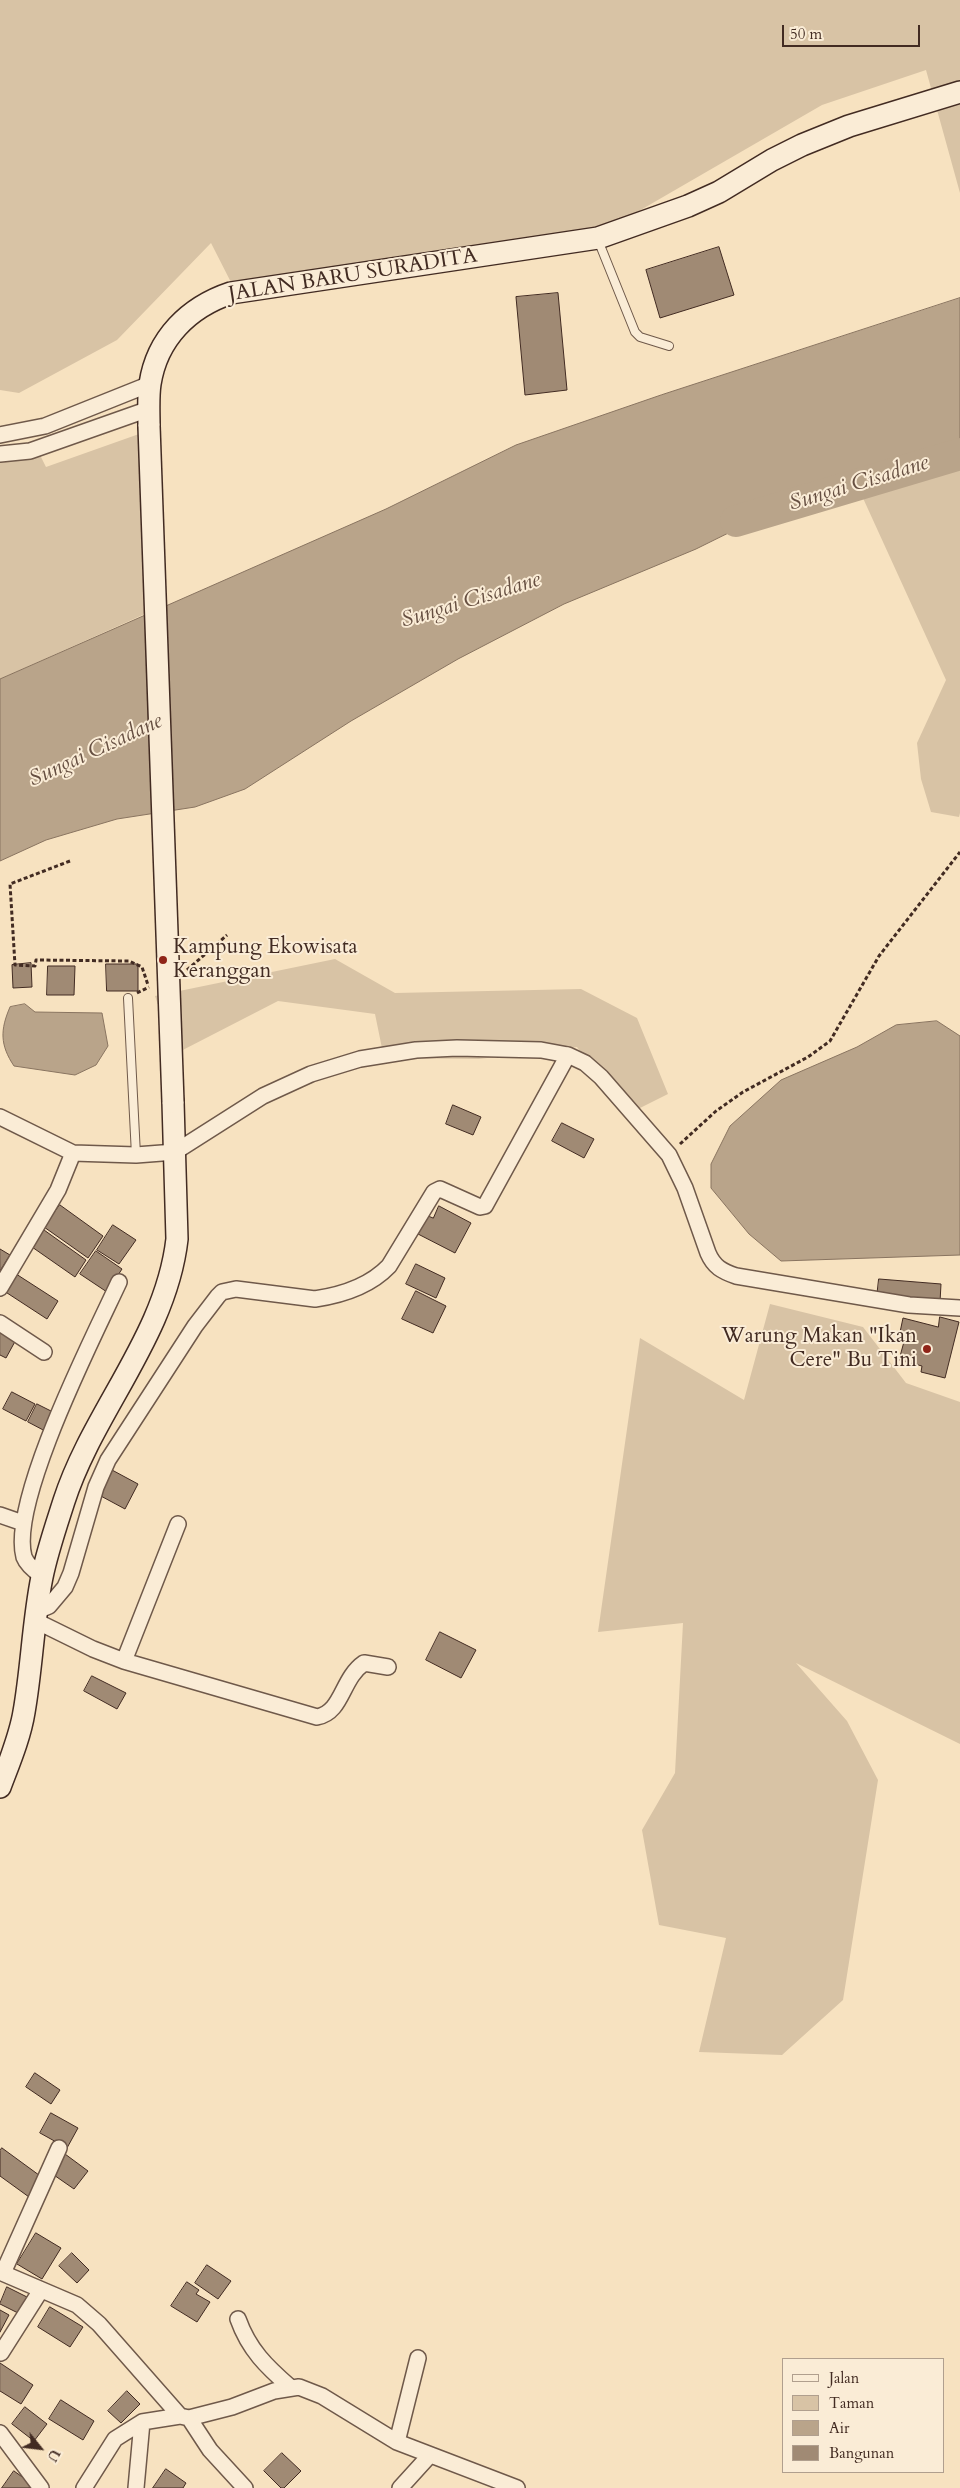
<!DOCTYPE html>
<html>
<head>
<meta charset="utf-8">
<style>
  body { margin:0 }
  #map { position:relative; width:960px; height:2488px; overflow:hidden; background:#f7e2c0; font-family:Cardo,serif }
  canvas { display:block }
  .legend { position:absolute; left:782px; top:2358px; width:162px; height:115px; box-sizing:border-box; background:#faecd6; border:1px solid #b09f8e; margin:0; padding:6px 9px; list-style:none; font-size:15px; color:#422b22 }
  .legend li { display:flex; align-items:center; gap:10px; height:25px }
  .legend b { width:25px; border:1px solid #b09f8e }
  .north { position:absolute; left:15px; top:2423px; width:50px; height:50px; -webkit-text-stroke:4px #faecd6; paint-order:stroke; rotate:119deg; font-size:14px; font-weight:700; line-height:20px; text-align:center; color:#422b22 }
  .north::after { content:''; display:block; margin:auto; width:18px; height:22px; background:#422b22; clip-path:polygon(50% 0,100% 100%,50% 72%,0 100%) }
  .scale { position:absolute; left:782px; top:25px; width:138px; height:22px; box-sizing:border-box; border:2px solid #422b22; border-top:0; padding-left:6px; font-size:15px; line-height:18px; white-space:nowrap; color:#422b22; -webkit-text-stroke:4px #faecd6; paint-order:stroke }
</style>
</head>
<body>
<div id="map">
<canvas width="960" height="2488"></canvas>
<ul class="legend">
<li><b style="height:6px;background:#faecd6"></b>Jalan</li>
<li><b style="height:14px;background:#d8c3a5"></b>Taman</li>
<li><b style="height:14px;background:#b9a48a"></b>Air</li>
<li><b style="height:14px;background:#a08a74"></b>Bangunan</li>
</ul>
<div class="north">U</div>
<div class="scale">50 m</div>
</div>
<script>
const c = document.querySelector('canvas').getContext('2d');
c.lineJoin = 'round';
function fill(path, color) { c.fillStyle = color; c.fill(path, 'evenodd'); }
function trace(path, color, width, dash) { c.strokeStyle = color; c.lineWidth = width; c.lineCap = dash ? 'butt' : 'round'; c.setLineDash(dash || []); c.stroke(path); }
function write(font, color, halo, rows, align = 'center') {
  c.font = font + ' Cardo,serif'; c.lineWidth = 4; c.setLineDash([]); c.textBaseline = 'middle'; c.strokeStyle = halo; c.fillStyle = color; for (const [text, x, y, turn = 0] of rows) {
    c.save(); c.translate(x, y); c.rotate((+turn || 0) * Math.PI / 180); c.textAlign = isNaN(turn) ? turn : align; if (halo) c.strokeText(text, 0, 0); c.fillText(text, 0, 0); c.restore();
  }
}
const green = new Path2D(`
  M0,0H960V193L926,70L822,105L568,252L240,300L211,243L117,340L19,393L0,390Z
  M139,434L156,609L0,679V456L39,453L46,467Z
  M960,467V813L959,817L931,812L921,779L917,743L946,680L857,485Z
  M335,959L395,993L581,989L637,1018L668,1094L624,1116L577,1047L479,1059L384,1058L375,1014L278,1001L175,1054L155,996Z
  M770,1304L863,1327L906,1383L960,1402V1744L796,1663L847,1721L878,1780L843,2000L782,2055L699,2052L726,1938L659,1925L642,1830L675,1773L683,1623L598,1632L640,1338L744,1400Z`);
const water = new Path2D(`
  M960,298V467L860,485L793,501L696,549L564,604L458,659L351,721L245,789L195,807L117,819L46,840L0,861V679L386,509L516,445L661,395Z
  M25,1004L35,1012L102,1013L108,1046L96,1065L75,1075L14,1066C0,1045 0,1030 10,1007Z
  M937,1021L960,1036V1255L781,1261L749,1234L711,1188V1164L730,1126L781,1080L857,1047L896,1025Z`);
const river = new Path2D(`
  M736,521L960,454`);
const building = new Path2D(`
  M719,247L734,295L660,318L646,270Z
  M558,293L567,390L525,395L516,297Z
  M31,963L32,987L13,988L12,965Z
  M106,964H138V991H107Z
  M48,966H75L74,995H47Z
  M453,1105L481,1117L473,1135L446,1124Z
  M562,1123L594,1139L584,1158L552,1141Z
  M60,1205L103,1236L88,1258L44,1227Z
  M439,1206L471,1223L455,1253L418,1234L428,1216L433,1218Z
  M113,1225L136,1240L119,1264L97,1250Z
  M44,1230L86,1260L75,1277L32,1247Z
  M0,1249L10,1255L0,1271Z
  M96,1251L122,1269L107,1292L80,1274Z
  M416,1264L445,1278L436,1298L406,1284Z
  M13,1272L58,1301L47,1319L1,1289Z
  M879,1279L941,1284L940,1302L877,1297Z
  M416,1291L446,1306L433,1333L402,1319Z
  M940,1317L959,1322L945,1378L921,1372L922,1366L899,1360L905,1338L899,1337L903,1318L938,1327Z
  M0,1326L18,1336L6,1358L0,1355Z
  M12,1392L35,1404L26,1421L3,1409Z
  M37,1404L57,1414L47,1432L28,1422Z
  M112,1470L138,1484L125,1509L99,1495Z
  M440,1632L476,1650L461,1678L426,1660Z
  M92,1676L126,1693L117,1709L84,1691Z
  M35,2073L60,2090L51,2104L26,2087Z
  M51,2113L78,2128L67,2148L40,2133Z
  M2,2148L43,2178L29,2197L0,2176V2151Z
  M65,2154L88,2171L74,2189L51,2173Z
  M36,2233L61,2248L42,2279L17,2264Z
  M72,2253L89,2270L77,2283L59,2266Z
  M207,2265L231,2281L218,2299L195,2283Z
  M187,2282L199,2290L196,2294L210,2302L197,2322L171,2306Z
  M7,2287L29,2298L20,2314L0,2304Z
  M50,2307L83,2327L70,2347L38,2327Z
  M0,2310L9,2315L0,2332Z
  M0,2363L33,2385L21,2404L0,2391Z
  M127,2391L140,2404L121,2423L108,2411Z
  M61,2400L94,2421L83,2440L49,2419Z
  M25,2407L47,2424L34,2441L12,2424Z
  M282,2453L301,2471L284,2488H281L264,2471Z
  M166,2469L186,2483L183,2488H153Z
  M14,2471L32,2484L29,2488H2Z`);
const path = new Path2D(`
  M70,861L10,884L15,965L35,966L36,960L129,961L142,967L148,985
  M187,970L227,935
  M137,993L149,987
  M680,1144L716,1111L743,1092L808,1057L830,1041L879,956L960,852`);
const service = new Path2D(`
  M598,240L635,332L640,337L669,346
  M128,998L136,1155`);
const minor = new Path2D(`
  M0,435L45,426L150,384
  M0,454L30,451L149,409
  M0,1117L73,1153L136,1155L175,1152L263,1096L311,1074L360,1059L416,1050L457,1048L541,1050L568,1055L585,1063L601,1077L669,1155L685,1188L708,1253C714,1267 722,1271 736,1276L909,1305L960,1308
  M0,1288L58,1190L73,1153
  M0,1323L44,1352
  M0,1515L23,1523
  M42,1576C35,1571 27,1565 24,1557C9,1502 94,1336 119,1282
  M37,1611L49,1606L65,1587L71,1573L96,1487L108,1460L195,1326L218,1296L222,1292L236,1289L315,1299C342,1295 370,1286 389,1266L434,1192L440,1189L480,1207L485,1206L568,1055
  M36,1621L93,1649L124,1661L317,1717C343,1712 341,1679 364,1663L388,1667
  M124,1661L178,1524
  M0,2272L77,2305L99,2324L180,2416
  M3,2273L59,2148
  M238,2319C249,2350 267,2367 290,2387
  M1,2353L41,2290
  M189,2418L210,2450L245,2488
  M0,2433L41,2488
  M397,2442L418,2358
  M84,2488L115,2439L142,2422L180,2416L189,2418L232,2407L274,2391L299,2387L322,2396L397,2442L517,2488
  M136,2488L142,2422
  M400,2488L430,2455`);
const secondary = new Path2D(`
  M149,426C149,413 148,397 150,384C157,338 189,307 231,293L598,238L688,206L719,192L772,160L802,145L849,126L960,92
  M0,1787C9,1763 20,1737 24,1712C32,1667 33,1621 42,1577C47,1552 56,1526 64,1501C93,1411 166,1336 177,1239L173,1102`);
const secondaryBridge = new Path2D(`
  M149,426L173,1102`);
const markers = [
  [163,960,5,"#8f2418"],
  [927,1349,5,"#8f2418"]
];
const streetNames = [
  ["JALAN BARU SURADITA",353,276,-9]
];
const poiNames = [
  ["Kampung Ekowisata",173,948],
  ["Keranggan",173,972],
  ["Warung Makan \"Ikan",917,1337,"right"],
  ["Cere\" Bu Tini",917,1361,"right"]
];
const waterNames = [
  ["Sungai Cisadane",859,484,-17],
  ["Sungai Cisadane",471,601,-17],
  ["Sungai Cisadane",96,751,-25]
];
fill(green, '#d8c3a5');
fill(water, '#b9a48a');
trace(water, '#897460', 1);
trace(river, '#b9a48a', 32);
fill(building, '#a08a74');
trace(building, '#422b22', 1);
trace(service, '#6f594a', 10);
trace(minor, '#6f594a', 18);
trace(secondary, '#422b22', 24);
trace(path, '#422b22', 3, [4, 2.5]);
trace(service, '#faecd6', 8);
trace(minor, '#faecd6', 15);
trace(secondary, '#faecd6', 21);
trace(secondaryBridge, '#422b22', 24, []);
trace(secondaryBridge, '#faecd6', 21);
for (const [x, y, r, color] of markers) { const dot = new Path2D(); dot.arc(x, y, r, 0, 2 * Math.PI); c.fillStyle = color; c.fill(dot); trace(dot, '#faecd6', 2); }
write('21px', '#422b22', '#faecd6', streetNames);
write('21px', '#422b22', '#faecd6', poiNames, 'left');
write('italic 22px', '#664f41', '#faecd6', waterNames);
</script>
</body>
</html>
